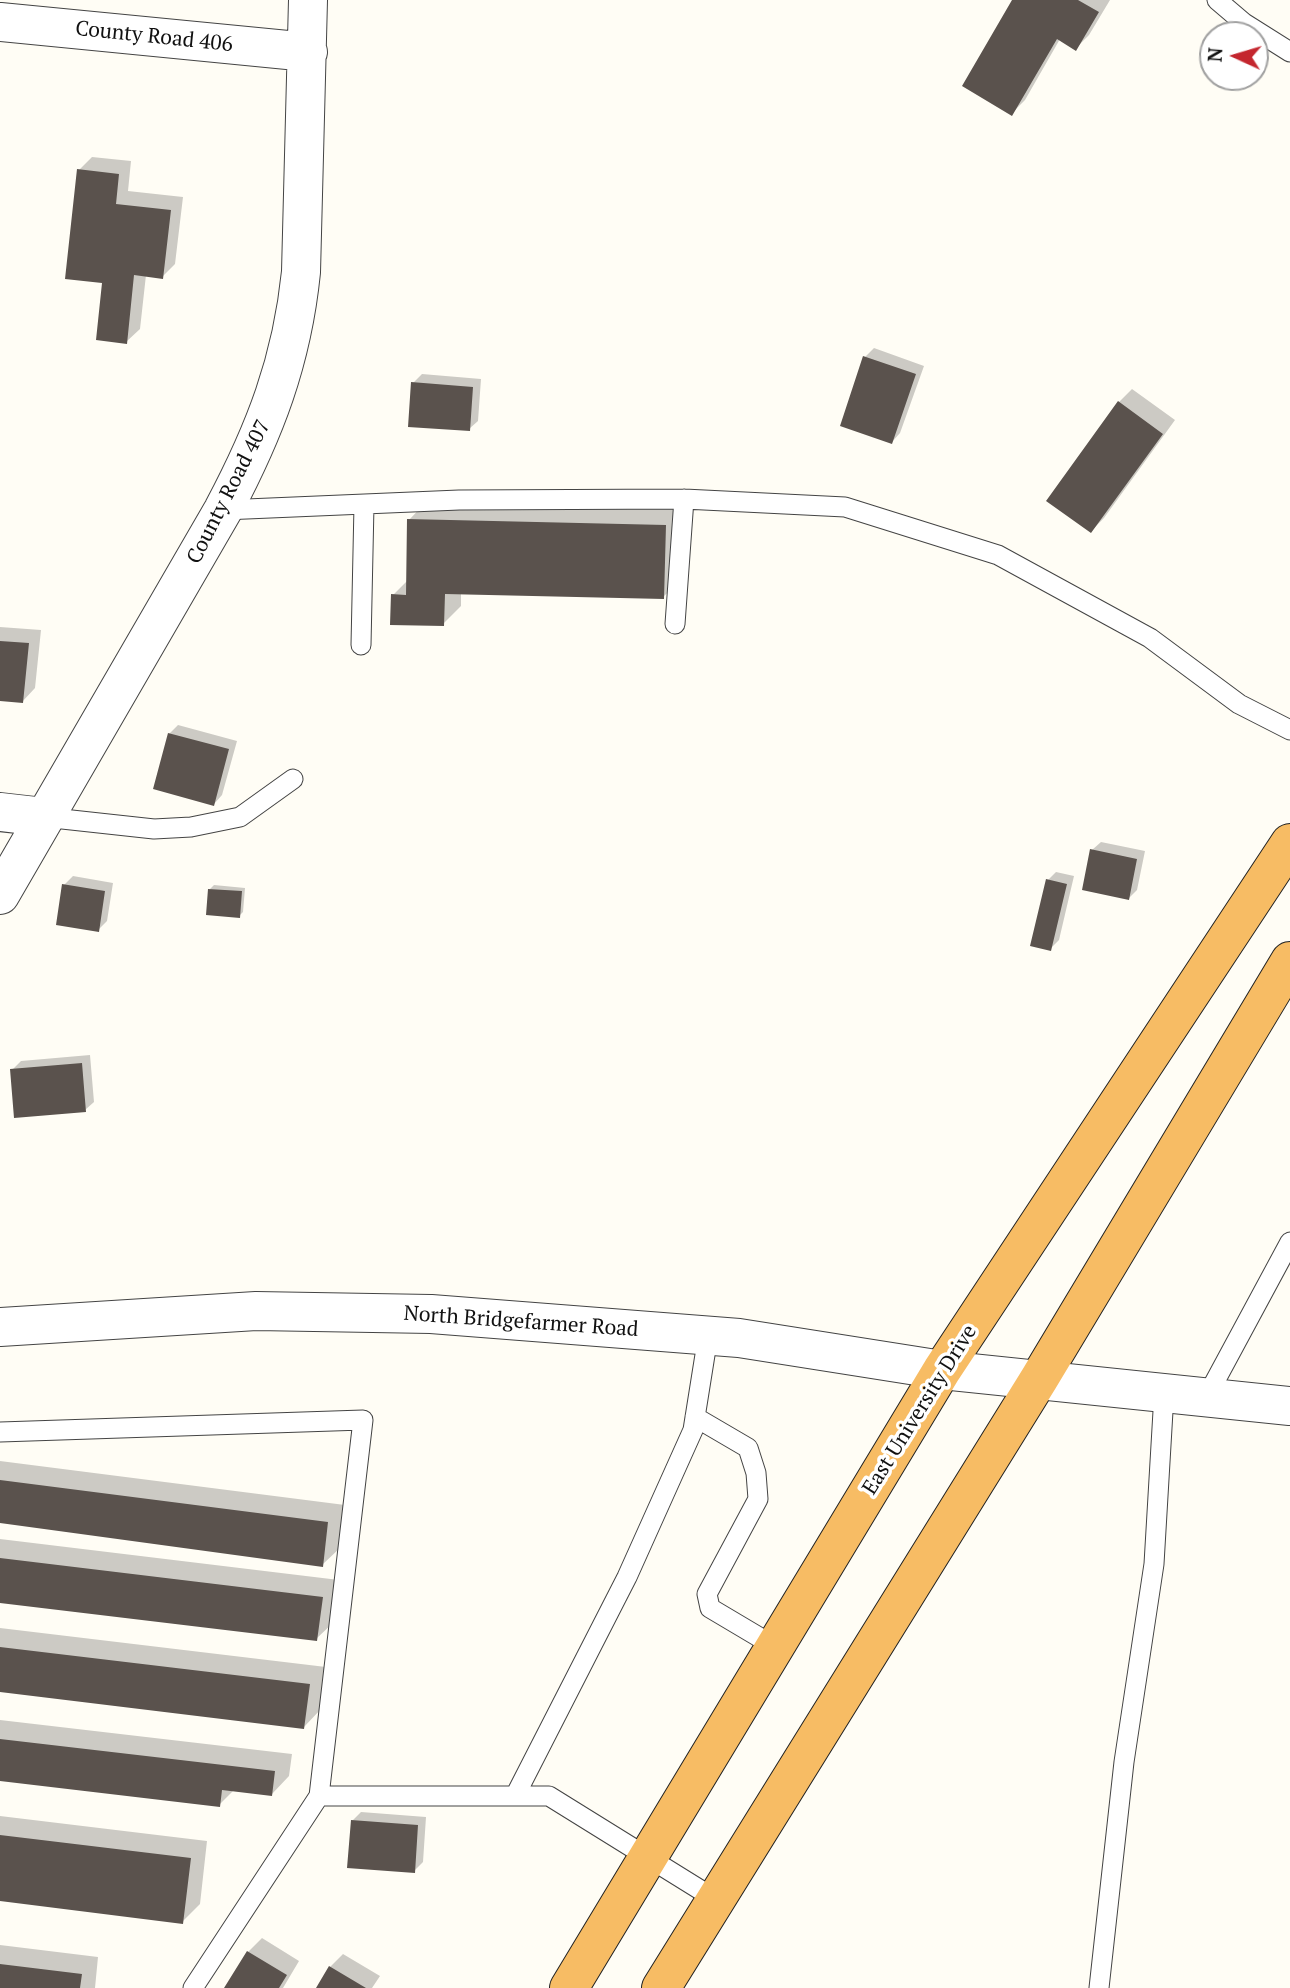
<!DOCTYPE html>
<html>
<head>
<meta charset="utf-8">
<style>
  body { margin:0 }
  #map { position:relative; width:1290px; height:1988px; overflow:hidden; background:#fffdf5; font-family:"PT Serif",serif }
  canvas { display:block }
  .north { position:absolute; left:1199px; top:21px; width:70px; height:70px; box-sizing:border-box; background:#fff; border:2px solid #a0a0a0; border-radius:50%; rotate:274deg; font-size:19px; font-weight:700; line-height:28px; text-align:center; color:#111 }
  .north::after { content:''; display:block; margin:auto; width:24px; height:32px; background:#c4262e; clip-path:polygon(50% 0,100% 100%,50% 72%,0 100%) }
</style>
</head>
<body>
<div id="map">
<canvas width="1290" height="1988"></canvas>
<div class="north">N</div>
</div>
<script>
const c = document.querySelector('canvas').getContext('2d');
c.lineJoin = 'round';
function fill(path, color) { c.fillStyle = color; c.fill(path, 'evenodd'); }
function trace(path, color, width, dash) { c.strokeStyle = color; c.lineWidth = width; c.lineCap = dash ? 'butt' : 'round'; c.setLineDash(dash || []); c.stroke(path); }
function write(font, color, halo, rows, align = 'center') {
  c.font = font + ' "PT Serif",serif'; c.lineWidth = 7; c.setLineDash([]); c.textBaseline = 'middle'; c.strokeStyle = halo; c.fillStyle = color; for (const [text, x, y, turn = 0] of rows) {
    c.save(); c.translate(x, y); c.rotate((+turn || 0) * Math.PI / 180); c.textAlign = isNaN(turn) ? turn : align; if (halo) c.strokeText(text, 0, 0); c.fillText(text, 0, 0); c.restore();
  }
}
const shadow = new Path2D(`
  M1014,0H1110L1089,35L1076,48L1060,39L1025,100L1012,113Z
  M92,157L131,161L128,191L183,197L175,264L162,277L146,275L140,329L126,342L104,281L79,170Z
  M874,348L924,366L900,433L892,442L865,357Z
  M422,374L481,379L478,421L469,429L413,383Z
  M1132,389L1175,420L1104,518L1091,531L1119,402Z
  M426,502L683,508L681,580L663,597L461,593V606L443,624L393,595L408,580L409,520Z
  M0,627L41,630L35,688L22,702L0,699Z
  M178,725L237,741L222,795L214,804L169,734Z
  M1101,842L1145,851L1137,890L1129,898L1092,850Z
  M1056,872L1074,876L1059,940L1050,949L1048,880Z
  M73,876L113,883L107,921L98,930L64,885Z
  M214,885L245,888L243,912L239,916L210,889Z
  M90,1055L94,1102L85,1110L12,1070L21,1061Z
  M0,1461L345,1505L340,1548L322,1565L0,1521Z
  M0,1539L339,1580L334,1622L316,1639L0,1601Z
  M0,1628L326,1667L321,1709L304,1727L0,1691Z
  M0,1720L292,1754L289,1776L272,1794L235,1789L219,1805L0,1780Z
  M361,1812L426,1817L423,1862L414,1871L352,1821Z
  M0,1816L207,1841L200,1904L182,1922L0,1899Z
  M262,1938L299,1961L283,1988H226L248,1952Z
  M0,1945L98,1957L95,1988H0Z
  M343,1954L380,1976L372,1988H318L330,1967Z`);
const building = new Path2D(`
  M1012,0H1078L1099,12L1076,51L1057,39L1012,116L962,86Z
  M77,169L119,174L116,204L171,210L163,279L134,275L127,344L96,340L102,283L65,279Z
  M863,356L916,374L892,444L840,426Z
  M411,382L473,387L470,431L408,427Z
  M1118,401L1163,434L1091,533L1046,501Z
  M407,519L666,525L664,599L445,594L444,626L390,625L391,594L406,595Z
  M0,641L29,643L23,703L0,701Z
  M168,733L229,749L214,806L153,789Z
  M1090,849L1137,859L1129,900L1082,890Z
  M1046,879L1067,884L1051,951L1030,946Z
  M62,884L105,891L99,932L56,925Z
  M208,889L242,891L240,918L206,915Z
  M82,1063L86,1112L14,1118L10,1069Z
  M0,1480L328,1522L323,1567L0,1523Z
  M0,1558L323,1597L317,1641L0,1603Z
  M0,1647L310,1684L304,1729L0,1692Z
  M0,1739L275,1771L272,1796L222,1790L220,1807L0,1781Z
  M351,1820L418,1825L415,1873L347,1868Z
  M0,1835L191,1858L183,1924L0,1901Z
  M247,1951L287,1975L279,1988H224Z
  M0,1964L82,1974L80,1988H0Z
  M329,1966L366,1988H316Z`);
const service = new Path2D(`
  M1217,0L1244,23L1290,52
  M223,510L459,500L684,499L845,507L998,555L1150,638L1239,704L1290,730
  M675,624L684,499
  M361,645L364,505
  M44,817L154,829L191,827L240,817L293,779
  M1206,1398L1290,1242
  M695,1417L748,1448L756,1473L758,1499L707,1594L710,1608L774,1646
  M0,1432L363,1420L319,1796L193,1988
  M319,1796H549L715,1899
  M515,1796L627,1577L693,1430L708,1336
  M1099,1988L1124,1762L1154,1564L1164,1394`);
const minor = new Path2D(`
  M0,22L308,52
  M0,812L44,817
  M0,895L223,510C265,431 292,361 301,272L308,0
  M0,1327L256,1311L431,1314L739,1338L942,1370L1290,1406`);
const trunk = new Path2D(`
  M569,1988L942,1370L1290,843
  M661,1988L1039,1379L1290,961`);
const streetNames = [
  ["County Road 406",154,37,6],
  ["County Road 407",229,492,-63],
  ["North Bridgefarmer Road",521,1322,4],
  ["East University Drive",920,1410,-58]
];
fill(shadow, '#0003');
fill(building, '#5a524d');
trace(service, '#444', 21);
trace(minor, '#444', 40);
trace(trunk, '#222', 40);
trace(service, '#fff', 19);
trace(minor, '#fff', 38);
trace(trunk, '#f7bc64', 38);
write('21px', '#111', '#fff', streetNames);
</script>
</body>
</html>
